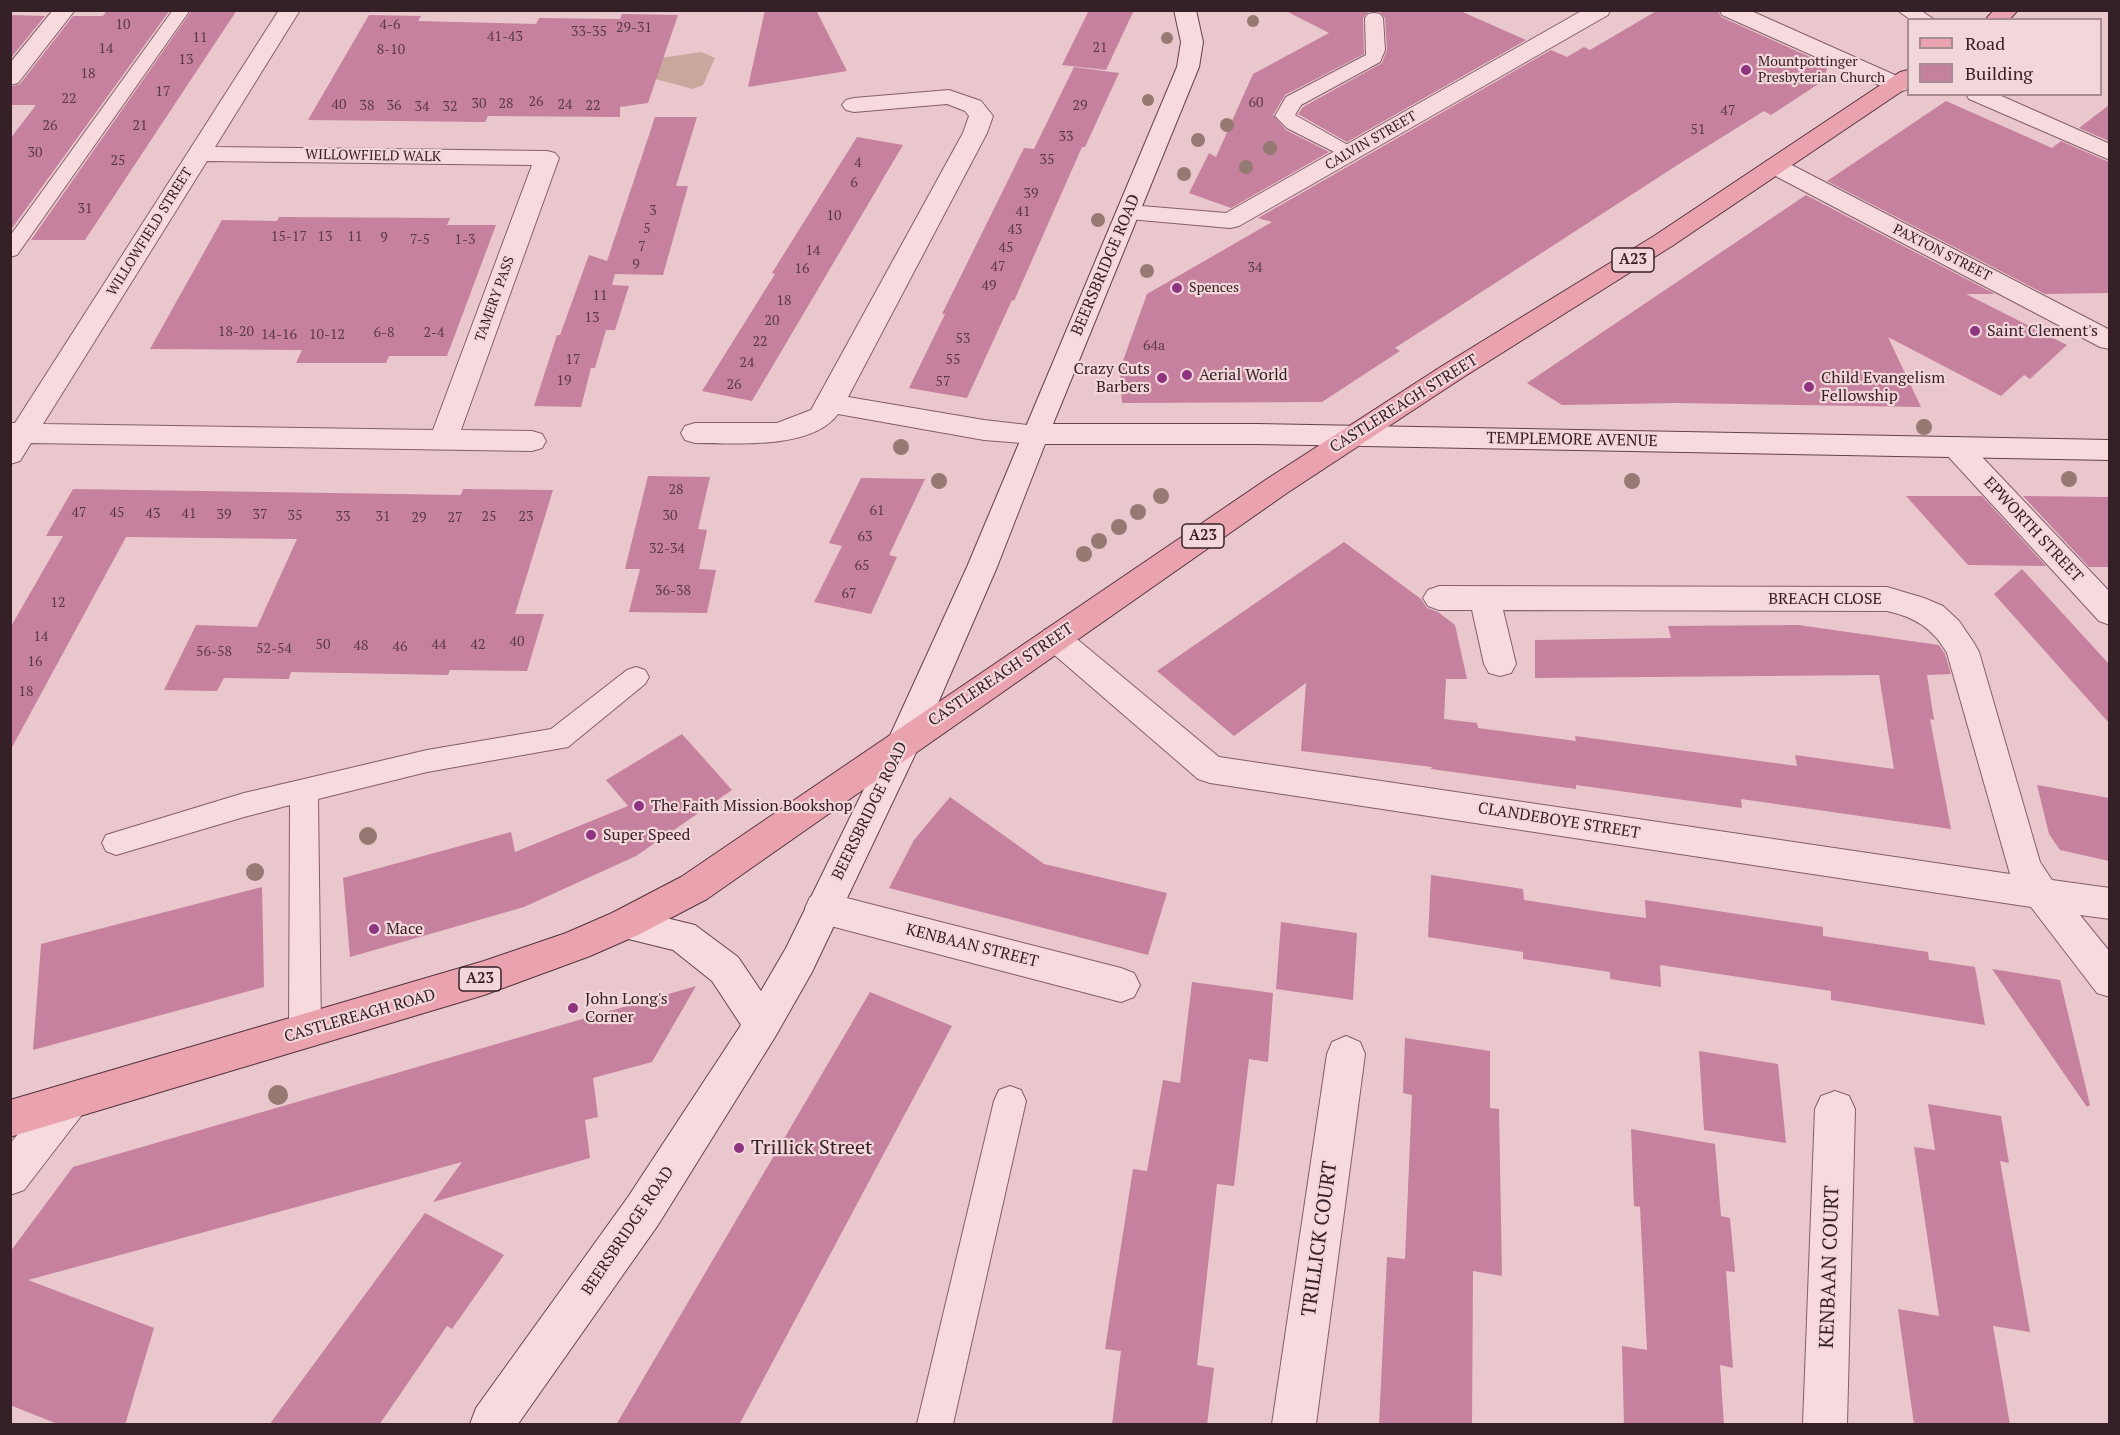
<!DOCTYPE html>
<html>
<head>
<meta charset="utf-8">
<style>
  body { margin:0 }
  #map { position:relative; width:2120px; height:1435px; overflow:hidden; background:#eac7cc; font-family:"PT Serif",serif }
  canvas { display:block }
  .frame { position:absolute; inset:0; border:12px solid #362028; pointer-events:none }
  .legend { position:absolute; left:1907px; top:18px; width:195px; height:78px; box-sizing:border-box; background:#f2d6da; border:2px solid #a78d93; margin:0; padding:8px 10px; list-style:none; font-size:18px; color:#362028 }
  .legend li { display:flex; align-items:center; gap:12px; height:30px }
  .legend b { width:30px; border:2px solid #a78d93 }
</style>
</head>
<body>
<div id="map">
<canvas width="2120" height="1435"></canvas>
<div class="frame"></div>
<ul class="legend">
<li><b style="height:8px;background:#eaa3ae"></b>Road</li>
<li><b style="height:16px;background:#c5819e"></b>Building</li>
</ul>
</div>
<script>
const c = document.querySelector('canvas').getContext('2d');
c.lineJoin = 'round';
function fill(path, color) { c.fillStyle = color; c.fill(path, 'evenodd'); }
function trace(path, color, width, dash) { c.strokeStyle = color; c.lineWidth = width; c.lineCap = dash ? 'butt' : 'round'; c.setLineDash(dash || []); c.stroke(path); }
function write(font, color, halo, rows, align = 'center') {
  c.font = font + ' "PT Serif",serif'; c.lineWidth = 4.5; c.setLineDash([]); c.textBaseline = 'middle'; c.strokeStyle = halo; c.fillStyle = color; for (const [text, x, y, turn = 0] of rows) {
    c.save(); c.translate(x, y); c.rotate((+turn || 0) * Math.PI / 180); c.textAlign = isNaN(turn) ? turn : align; if (halo) c.strokeText(text, 0, 0); c.fillText(text, 0, 0); c.restore();
  }
}
const green = new Path2D(`
  M701,52L715,58L703,85L693,89L636,74L641,61Z`);
const building = new Path2D(`
  M107,10H170L10,231V139L36,105H10V87L20,84L73,16H103Z
  M192,10H237L85,240H31Z
  M765,10H816L847,71L748,87Z
  M1089,10H1134L1106,70L1062,65Z
  M1284,10H1458L1526,40L1347,142L1298,114L1303,107L1382,63L1387,50L1385,18L1380,12H1368L1363,18L1364,54L1285,95L1273,115L1286,130L1329,152L1231,208L1189,193L1209,153L1216,157L1253,74L1329,33Z
  M1658,10H1718L1721,17L1828,65L1823,81L1771,115L1764,111L1679,164L1395,348L1400,351L1322,402L1122,403L1120,369L1147,294L1272,222L1258,218L1551,50L1567,57L1584,47L1590,50Z
  M622,14L678,15L648,103L620,107V117L488,116L485,122L308,120L369,15L421,16L418,21L536,24L539,18L620,19Z
  M10,15L45,16L10,59Z
  M1074,67L1119,73L1085,147H1082L1014,301L1012,300L967,398L909,388L945,314H942L1024,148L1034,149Z
  M1946,101L2052,148L2061,141L2109,162V293L2045,294L1827,181Z
  M2109,105V141L2079,128Z
  M655,117H697L676,186H688L663,275L615,274L612,285L629,286L615,330H606L595,368H591L581,407L534,406L557,335H560L589,255L607,261Z
  M857,137L903,145L752,401L702,391L775,274L772,273Z
  M1806,195L1995,294H1966L2067,345L2030,379L2024,375L2001,396L1888,337L1921,407L1677,403L1562,405L1527,383Z
  M279,217L450,218L447,225H496L447,356H389L386,363H296L302,350L150,349L222,220L277,221Z
  M648,476L710,477L698,529L707,530L699,569L716,570L707,613L629,612L640,569H625Z
  M861,478L925,479L889,555L897,557L871,614L814,602L842,546L829,543Z
  M73,489L461,495L463,489L553,490L515,614H544L527,671L450,670L448,675L291,672L289,679L224,678L217,691L164,690L196,625L257,627L297,539L126,537L10,751V628L63,536H46Z
  M1906,496H1982L2046,566L1968,565Z
  M2023,496L2109,497V567H2089Z
  M1344,542L1421,599L1427,608L1438,612L1455,625L1467,679H1446L1444,719L1477,723L1478,728L1576,741L1575,736L1797,766L1795,755L1894,769L1879,675L1535,678V640L1671,638L1668,626L1798,625L1939,645L1945,654L1951,674L1927,675L1934,720L1930,719L1951,829L1741,799L1742,808L1576,785V789L1431,769L1432,767L1301,751L1306,683L1234,736L1157,671Z
  M2022,569L2109,664V723L1994,594Z
  M682,734L732,790L636,856L524,907L350,957L343,878L511,832L515,852L628,806L606,780Z
  M2037,785L2109,798V861L2060,850L2049,834Z
  M950,797L1044,864L1167,893L1148,955L889,888L914,840Z
  M1431,875L1523,889L1524,900L1608,913L1646,918L1645,900L1823,927V936L1928,952L1929,960L1975,967L1985,1025L1831,1000V991L1660,965L1661,987L1610,979V972L1523,959V952L1428,937Z
  M262,887L264,987L33,1050L41,944Z
  M1281,922L1357,933L1353,1000L1276,989Z
  M1992,969L2060,980L2090,1105L2087,1107Z
  M1192,982L1273,993L1268,1062L1249,1059L1234,1186L1217,1184L1197,1365L1214,1368L1207,1425H1112L1121,1351L1105,1349L1133,1169L1147,1171L1163,1080L1180,1083Z
  M696,986L652,1062L593,1078L598,1117L585,1120L590,1158L433,1202L462,1162L28,1280L154,1328L125,1425H60L10,1405V1252L73,1167Z
  M870,992L952,1026L739,1425H616Z
  M1405,1038L1490,1051V1108L1499,1109L1502,1276L1473,1271L1472,1425H1379L1387,1257L1405,1259L1412,1095L1403,1093Z
  M1699,1051L1778,1064L1786,1143L1704,1130Z
  M1928,1104L2001,1116L2009,1163L2000,1161L2030,1332L1993,1326L2010,1425H1914L1898,1309L1939,1316L1914,1147L1935,1150Z
  M1631,1129L1715,1144L1721,1216L1730,1218L1735,1272L1726,1271L1733,1368L1720,1365L1724,1425H1624L1622,1346L1647,1350L1640,1207L1634,1206Z
  M425,1213L504,1255L452,1329L447,1326L379,1425H269Z`);
const lane = new Path2D(`
  M173,10H190L17,255L10,257V236Z
  M1897,10H1920L1935,20H1911Z
  M1374,13L1380,14L1383,18L1385,50L1380,62L1301,105L1295,115L1355,149L1358,153L1355,157L1348,159L1287,128L1275,116L1286,97L1366,55L1365,18L1368,14Z
  M636,667L645,670L649,677L645,684L568,747L427,772L318,799L321,1032L316,1042L305,1046L294,1042L289,1032L290,805L244,817L116,855L106,851L102,843L106,835L244,793L304,779L427,750L551,729L627,670Z
  M1010,1086L1021,1090L1026,1101L953,1424H917L994,1101L999,1090Z`);
const street = new Path2D(`
  M53,10H75L18,83L10,85V63Z
  M279,10H300L215,147L547,151L555,153L559,158L461,430L532,431L542,434L546,441L542,448L532,451L31,443L20,461L10,464V423H15ZM207,161L532,165L433,430L43,424Z
  M1583,10H1610L1608,15L1239,226L1230,228L1129,219L1120,217L1117,212L1120,207L1129,205L1226,213Z
  M1720,10H1749L1906,80L1908,86L1906,90L1898,92L1890,90L1722,15Z
  M949,90L981,101L993,116L987,133L848,397L984,420L1045,427L1049,434L1045,441L1035,444L984,440L838,414C812,450 735,443 695,443L685,440L681,433L685,426L695,423H777L811,410L963,133L969,116L965,111L947,104L854,112L846,110L842,105L846,100L854,98Z
  M1966,94H1997L2110,144V160L1969,99Z
  M1775,159L1784,161L2110,330V349L2100,347L1766,171L1763,166L1766,161Z
  M1956,437L1966,440L2110,592V625L2099,621L1946,454L1942,447L1946,440Z
  M1439,586L1887,587L1924,598L1943,606L1959,621L1974,643L1979,652L2040,862L2052,880L2110,888V919L2080,915L2110,952V997L2097,993L2031,907L1210,783L1198,779L1044,646L1039,638L1044,630L1055,626L1066,630L1219,757L2010,874L1947,653C1933,628 1914,617 1887,611L1503,610L1516,664L1511,673L1500,676L1489,673L1484,664L1472,610H1439L1428,606L1423,598L1428,590Z
  M823,892L1121,968L1134,973L1140,985L1134,997L1121,1002L823,924L810,919L805,908L810,897Z
  M1346,1036L1360,1042L1365,1054L1316,1424H1272L1327,1054L1332,1042Z
  M67,1085L81,1090L87,1103L81,1116L24,1190L10,1195V1144L53,1090Z
  M1835,1091L1849,1096L1855,1109L1847,1424H1803L1815,1109L1821,1096Z`);
const secondary = new Path2D(`
  M1174,10H1196L1203,42L1199,67L1053,424H1257L2110,440V460L1257,444H1045L997,567L922,740L812,972L775,1037L658,1225L518,1424H470L476,1408L628,1197L741,1025L712,981L673,950L612,935L607,924L612,913L625,908L695,925L738,957L761,991L786,948L888,740L967,567L1177,67L1181,42Z`);
const primary = new Path2D(`
  M1994,10H2018L2009,20H1985Z
  M1908,70V87L1672,246L1462,378L1287,493L707,899L638,935L590,956L484,995L10,1137V1100L484,961L566,933L612,913L681,877L1267,479L1442,366L1654,236L1900,72Z`);
const trees = [
  [1253,21,6],
  [1167,38,6],
  [1148,100,6],
  [1227,125,7],
  [1198,140,7],
  [1270,148,7],
  [1246,167,7],
  [1184,174,7],
  [1098,220,7],
  [1147,271,7],
  [1924,427,8],
  [901,447,8],
  [2069,479,8],
  [939,481,8],
  [1632,481,8],
  [1161,496,8],
  [1138,512,8],
  [1119,527,8],
  [1099,541,8],
  [1084,554,8],
  [368,836,9],
  [255,872,9],
  [278,1095,10]
];
const markers = [
  [1746,70,6,"#8e3480"],
  [1177,288,6,"#8e3480"],
  [1975,331,6,"#8e3480"],
  [1187,375,6,"#8e3480"],
  [1162,378,6,"#8e3480"],
  [1809,387,6,"#8e3480"],
  [639,806,6,"#8e3480"],
  [591,835,6,"#8e3480"],
  [374,929,6,"#8e3480"],
  [573,1008,6,"#8e3480"],
  [739,1148,6,"#8e3480"]
];
const numberNames = [
  ["10",123,25],
  ["4-6",390,25],
  ["29-31",634,28],
  ["33-35",589,32],
  ["41-43",505,37],
  ["11",200,38],
  ["21",1100,48],
  ["14",106,49],
  ["8-10",391,50],
  ["13",186,60],
  ["18",88,74],
  ["17",163,92],
  ["22",69,99],
  ["26",536,102],
  ["60",1256,103],
  ["30",479,104],
  ["28",506,104],
  ["40",339,105],
  ["24",565,105],
  ["38",367,106],
  ["36",394,106],
  ["22",593,106],
  ["29",1080,106],
  ["34",422,107],
  ["32",450,107],
  ["47",1728,111],
  ["26",50,126],
  ["21",140,126],
  ["51",1698,130],
  ["33",1066,137],
  ["30",35,153],
  ["35",1047,160],
  ["25",118,161],
  ["4",858,163],
  ["6",854,183],
  ["39",1031,194],
  ["31",85,209],
  ["3",653,211],
  ["41",1023,212],
  ["10",834,216],
  ["5",647,229],
  ["43",1015,230],
  ["15-17",289,237],
  ["13",325,237],
  ["11",355,237],
  ["9",384,238],
  ["7-5",420,240],
  ["1-3",465,240],
  ["7",642,247],
  ["45",1006,248],
  ["14",813,251],
  ["9",636,265],
  ["47",998,267],
  ["34",1255,268],
  ["16",802,269],
  ["49",989,286],
  ["11",600,296],
  ["18",784,301],
  ["13",592,318],
  ["20",772,321],
  ["18-20",236,332],
  ["6-8",384,333],
  ["2-4",434,333],
  ["14-16",279,335],
  ["10-12",327,335],
  ["53",963,339],
  ["22",760,342],
  ["64a",1154,346],
  ["17",573,360],
  ["55",953,360],
  ["24",747,363],
  ["19",564,381],
  ["57",943,382],
  ["26",734,385],
  ["28",676,490],
  ["61",877,511],
  ["47",79,513],
  ["45",117,513],
  ["43",153,514],
  ["41",189,514],
  ["39",224,515],
  ["37",260,515],
  ["35",295,516],
  ["30",670,516],
  ["33",343,517],
  ["31",383,517],
  ["25",489,517],
  ["23",526,517],
  ["29",419,518],
  ["27",455,518],
  ["63",865,537],
  ["32-34",667,549],
  ["65",862,566],
  ["36-38",673,591],
  ["67",849,594],
  ["12",58,603],
  ["14",41,637],
  ["40",517,642],
  ["50",323,645],
  ["44",439,645],
  ["42",478,645],
  ["48",361,646],
  ["46",400,647],
  ["52-54",274,649],
  ["56-58",214,652],
  ["16",35,662],
  ["18",26,692]
];
const farPoinames = [
  ["Mountpottinger",1758,62],
  ["Presbyterian Church",1758,78],
  ["Spences",1189,288]
];
const farStreetnames = [
  ["CALVIN STREET",1371,141,-30],
  ["WILLOWFIELD WALK",373,156,1],
  ["WILLOWFIELD STREET",150,232,-58],
  ["PAXTON STREET",1942,253,27],
  ["TAMERY PASS",495,299,-70]
];
const shields = [
  [1633,260,42],
  [1203,536,42],
  [480,979,42]
];
const shieldNames = [
  ["A23",1633,260],
  ["A23",1203,536],
  ["A23",480,979]
];
const streetNames = [
  ["BEERSBRIDGE ROAD",1106,265,-67],
  ["CASTLEREAGH STREET",1404,404,-32],
  ["TEMPLEMORE AVENUE",1572,440,1],
  ["EPWORTH STREET",2033,530,47],
  ["BREACH CLOSE",1825,599],
  ["CASTLEREAGH STREET",1001,675,-34],
  ["BEERSBRIDGE ROAD",870,811,-64],
  ["CLANDEBOYE STREET",1559,821,9],
  ["KENBAAN STREET",972,946,14],
  ["CASTLEREAGH ROAD",360,1016,-16],
  ["BEERSBRIDGE ROAD",628,1231,-56]
];
const poiNames = [
  ["Saint Clement's",1987,331],
  ["Crazy Cuts",1150,369,"right"],
  ["Barbers",1150,387,"right"],
  ["Aerial World",1199,375],
  ["Child Evangelism",1821,378],
  ["Fellowship",1821,396],
  ["The Faith Mission Bookshop",651,806],
  ["Super Speed",603,835],
  ["Mace",386,929],
  ["John Long's",585,999],
  ["Corner",585,1017]
];
const nearPoinames = [
  ["Trillick Street",751,1148]
];
const nearStreetnames = [
  ["TRILLICK COURT",1320,1239,-82],
  ["KENBAAN COURT",1830,1267,-88]
];
fill(green, '#c8a89c');
fill(building, '#c5819e');
trace(lane, '#845e6a', 2);
trace(street, '#845e6a', 2);
trace(secondary, '#66414e', 2);
trace(primary, '#53323e', 2);
fill(lane, '#f6dade');
fill(street, '#f6dade');
fill(secondary, '#f6dade');
fill(primary, '#eaa3ae');
c.fillStyle = '#967972';
for (const [x, y, r] of trees) { c.beginPath(); c.arc(x, y, r, 0, 2 * Math.PI); c.fill(); }
for (const [x, y, r, color] of markers) { const dot = new Path2D(); dot.arc(x, y, r, 0, 2 * Math.PI); c.fillStyle = color; c.fill(dot); trace(dot, '#f2d6da', 2); }
write('14px', '#5a3846', null, numberNames);
write('14px', '#362028', '#f2d6da', farPoinames, 'left');
write('14px', '#362028', '#f2d6da', farStreetnames);
for (const [x, y, w] of shields) { const box = new Path2D(); box.roundRect(x - w / 2, y - 12, w, 24, 4.5); c.fillStyle = '#f2d6da'; c.fill(box); trace(box, '#362028', 1.5); }
write('bold 15px', '#362028', null, shieldNames);
write('16px', '#362028', '#f2d6da', streetNames);
write('16px', '#362028', '#f2d6da', poiNames, 'left');
write('20px', '#362028', '#f2d6da', nearPoinames, 'left');
write('20px', '#362028', '#f2d6da', nearStreetnames);
</script>
</body>
</html>
